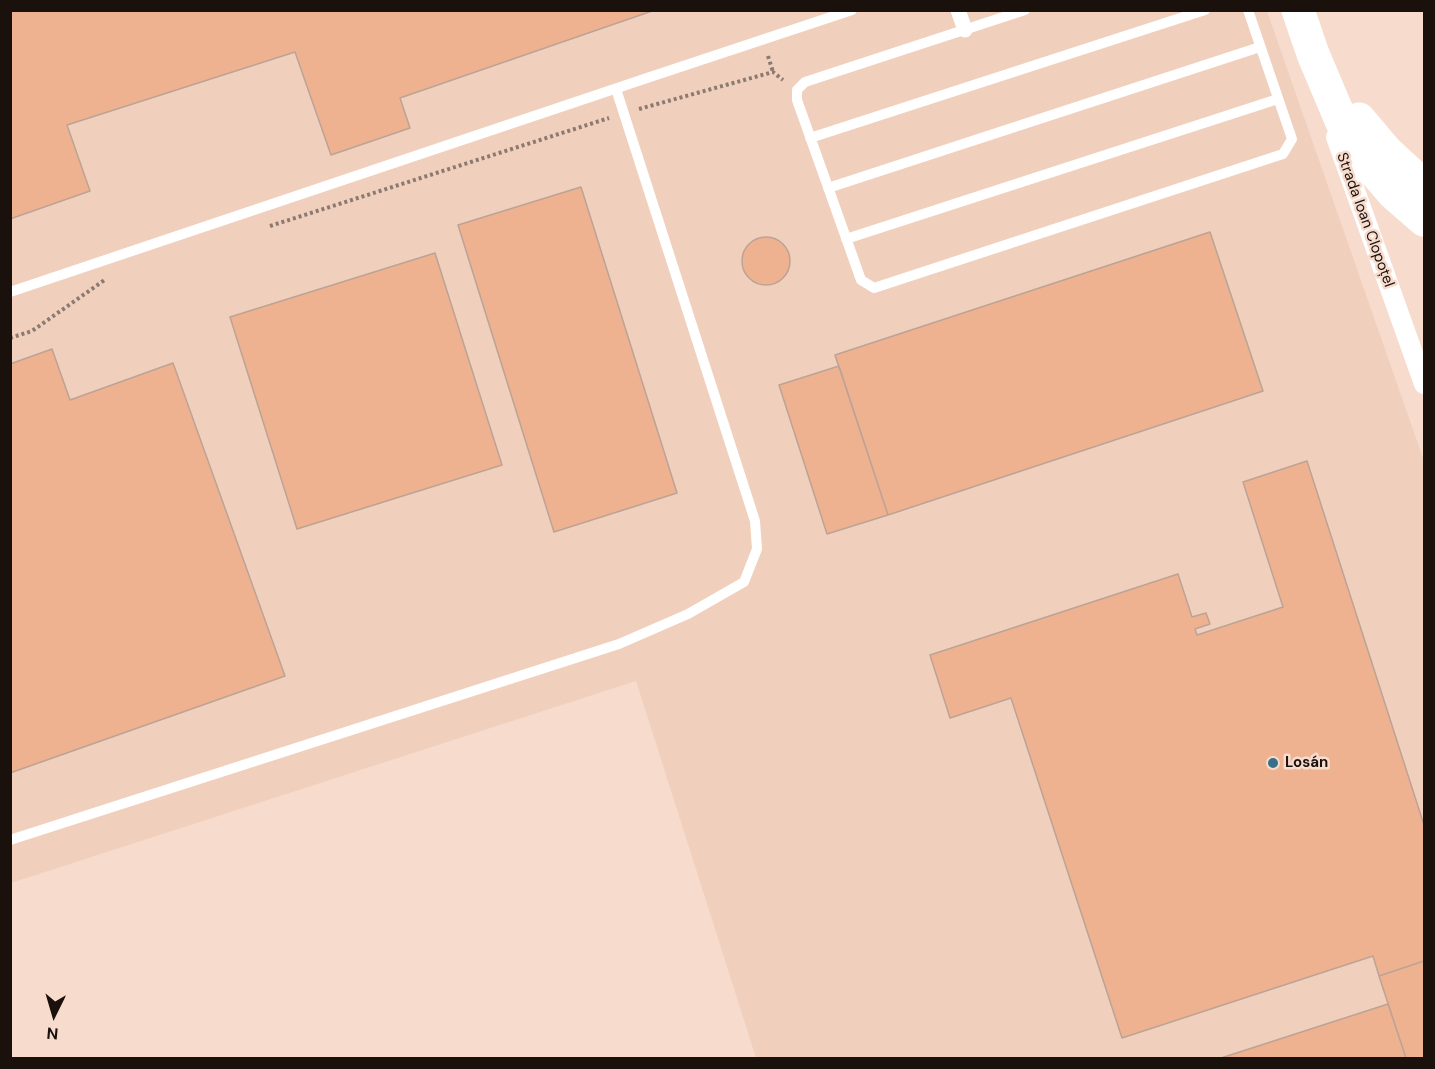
<!DOCTYPE html>
<html>
<head>
<meta charset="utf-8">
<style>
  body { margin:0 }
  #map { position:relative; width:1435px; height:1069px; overflow:hidden; background:#f7dcce; font-family:"DM Sans",sans-serif }
  canvas { display:block }
  .frame { position:absolute; inset:0; border:12px solid #1a110d; pointer-events:none }
  .north { position:absolute; left:24px; top:985px; width:60px; height:60px; -webkit-text-stroke:4px #f7dcce; paint-order:stroke; rotate:185deg; font-size:16px; font-weight:700; line-height:24px; text-align:center; color:#1a110d }
  .north::after { content:''; display:block; margin:auto; width:21px; height:27px; background:#1a110d; clip-path:polygon(50% 0,100% 100%,50% 72%,0 100%) }
</style>
</head>
<body>
<div id="map">
<canvas width="1435" height="1069"></canvas>
<div class="frame"></div>
<div class="north">N</div>
</div>
<script>
const c = document.querySelector('canvas').getContext('2d');
c.lineJoin = 'round';
function fill(path, color) { c.fillStyle = color; c.fill(path, 'evenodd'); }
function trace(path, color, width, dash) { c.strokeStyle = color; c.lineWidth = width; c.lineCap = dash ? 'butt' : 'round'; c.setLineDash(dash || []); c.stroke(path); }
function write(font, color, halo, rows, align = 'center') {
  c.font = font + ' "DM Sans",sans-serif'; c.lineWidth = 5; c.setLineDash([]); c.textBaseline = 'middle'; c.strokeStyle = halo; c.fillStyle = color; for (const [text, x, y, turn = 0] of rows) {
    c.save(); c.translate(x, y); c.rotate((+turn || 0) * Math.PI / 180); c.textAlign = isNaN(turn) ? turn : align; if (halo) c.strokeText(text, 0, 0); c.fillText(text, 0, 0); c.restore();
  }
}
const built = new Path2D(`
  M10,11H1267L1424,461V1058H756L636,681L11,883Z`);
const building = new Path2D(`
  M10,10H655L400,98L410,128L331,155L295,52L67,125L90,191L10,219Z
  M581,187L677,493L554,532L458,225Z
  M1210,232L1263,391L888,515L835,355Z
  M742 261a24 24 0 1 1 48 0a24 24 0 1 1-48 0Z
  M435,253L502,465L297,529L230,317Z
  M52,349L70,400L173,363L285,676L10,773V364Z
  M839,366L888,515L827,534L779,385Z
  M1307,461L1424,825V961L1379,976L1373,956L1122,1038L1011,698L950,718L930,655L1178,574L1192,617L1206,613L1210,624L1195,629L1197,635L1283,607L1243,482Z
  M1424,961V1058H1406L1379,976Z
  M1388,1004L1406,1058H1221Z`);
const path = new Path2D(`
  M768,56L773,72
  M639,109L773,72L783,80
  M270,226L609,118
  M10,338L32,331L106,279`);
const service = new Path2D(`
  M1025,10L805,82L797,90V100L861,280L874,288L1283,154L1292,139L1248,10
  M810,138L1205,10
  M828,188L1260,47
  M846,239L1278,99
  M10,292L647,78L852,10
  M10,840L619,644L688,614L744,582L757,549L755,521L616,89`);
const pedestrian = new Path2D(`
  M958,10L965,30`);
const minor = new Path2D(`
  M1336,137L1424,384`);
const trunk = new Path2D(`
  M1298,10L1313,54L1351,144L1393,193L1424,220
  M1359,119L1386,151L1424,186`);
const markers = [
  [1273,763,6,"#38708a"]
];
const streetNames = [
  ["Strada Ioan Clopoțel",1365,220,70]
];
const poiNames = [
  ["Losán",1285,763]
];
fill(built, '#f0cfbd');
fill(building, '#efb290');
trace(building, '#bca395', 1.5);
trace(path, '#8c7a71', 4, [3, 3]);
trace(service, '#fff', 10);
trace(pedestrian, '#fff', 15);
trace(minor, '#fff', 20);
trace(trunk, '#fff', 33);
for (const [x, y, r, color] of markers) { const dot = new Path2D(); dot.arc(x, y, r, 0, 2 * Math.PI); c.fillStyle = color; c.fill(dot); trace(dot, '#f7dcce', 2); }
write('15px', '#1a110d', '#f7dcce', streetNames);
write('bold 15px', '#1a110d', '#f7dcce', poiNames, 'left');
</script>
</body>
</html>
